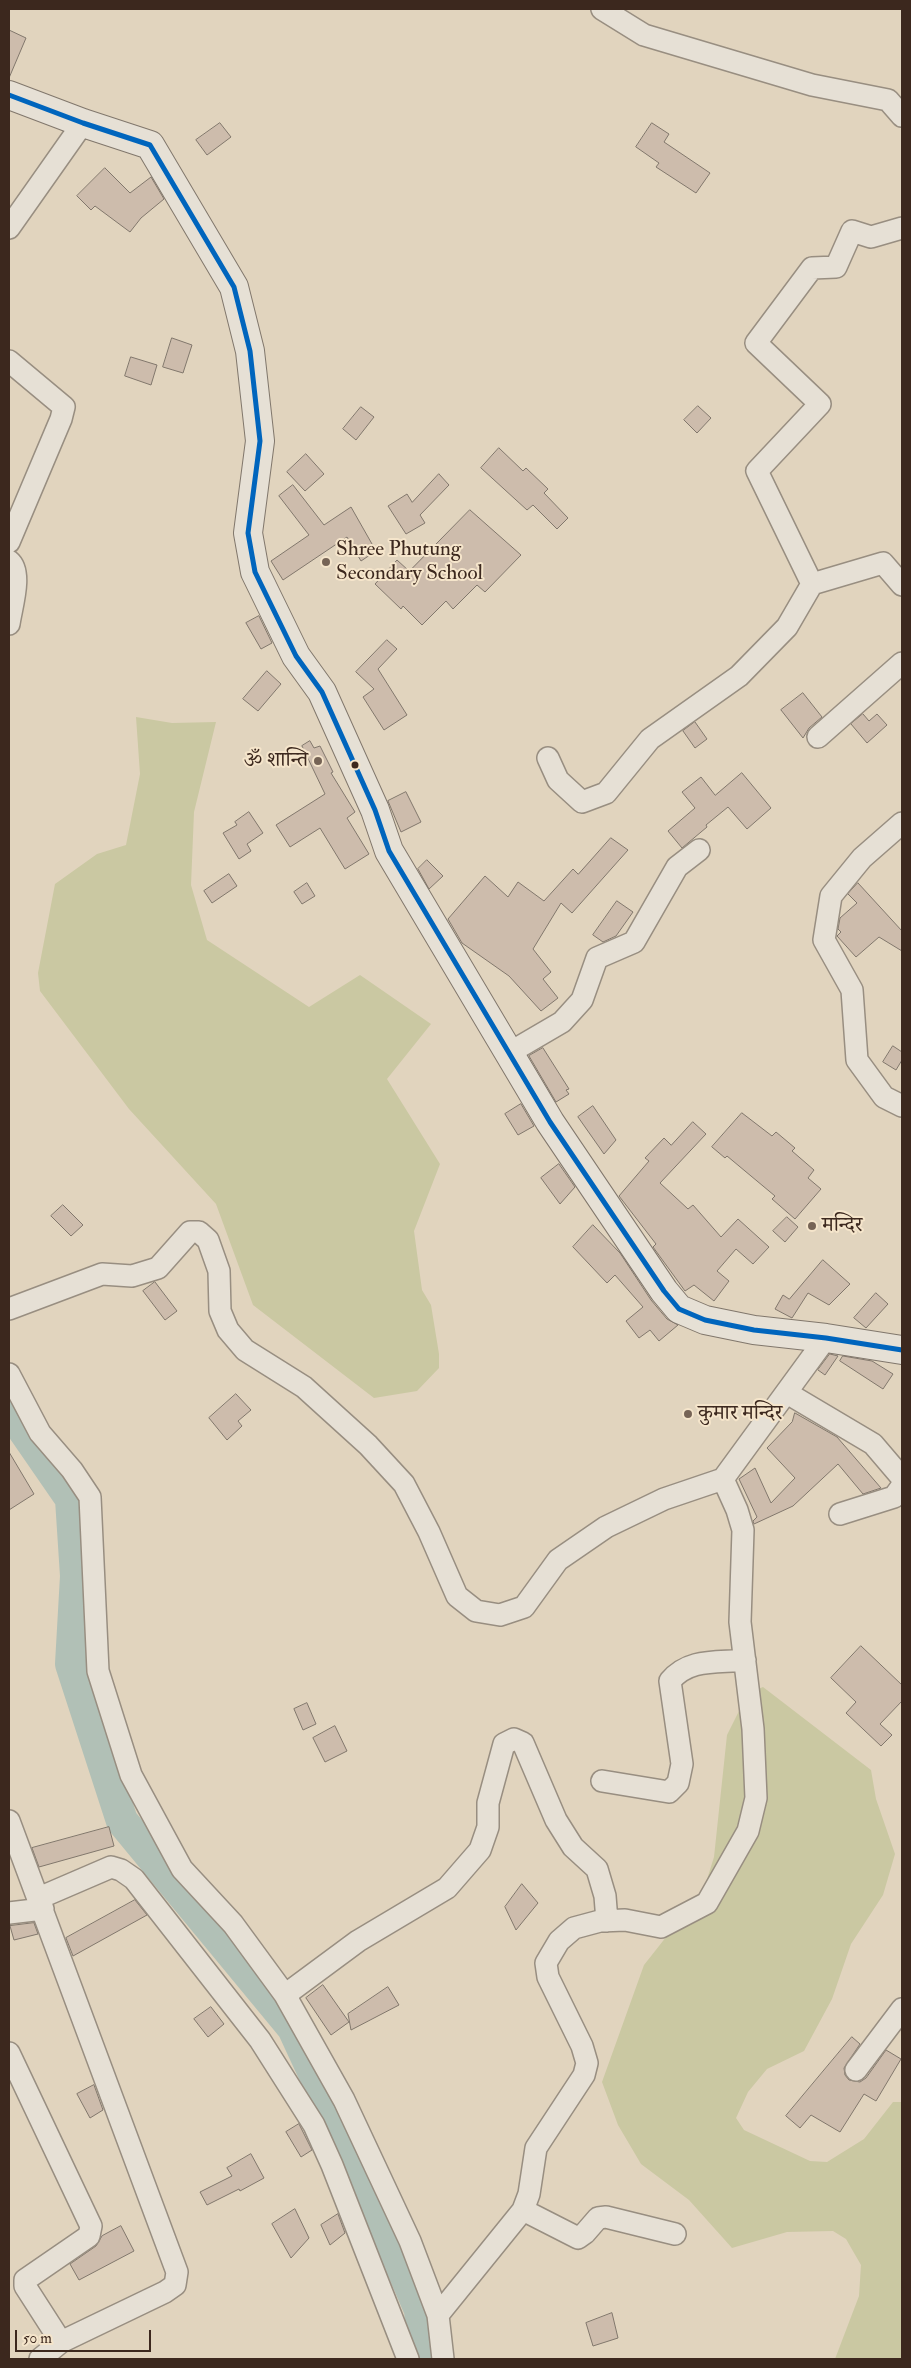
<!DOCTYPE html>
<html>
<head>
<meta charset="utf-8">
<style>
  body { margin:0 }
  #map { position:relative; width:911px; height:2368px; overflow:hidden; background:#e1d4be; font-family:"IM FELL Double Pica",serif }
  canvas { display:block }
  .frame { position:absolute; inset:0; border:10px solid #3c281e; pointer-events:none }
  .scale { position:absolute; left:15px; top:2330px; width:136px; height:22px; box-sizing:border-box; border:2px solid #3c281e; border-top:0; padding-left:6px; font-size:15px; line-height:18px; white-space:nowrap; color:#3c281e; -webkit-text-stroke:4px #f5e5cb; paint-order:stroke }
</style>
</head>
<body>
<div id="map">
<canvas width="911" height="2368"></canvas>
<div class="frame"></div>
<div class="scale">50 m</div>
</div>
<script>
const c = document.querySelector('canvas').getContext('2d');
c.lineJoin = 'round';
function fill(path, color) { c.fillStyle = color; c.fill(path, 'evenodd'); }
function trace(path, color, width, dash) { c.strokeStyle = color; c.lineWidth = width; c.lineCap = dash ? 'butt' : 'round'; c.setLineDash(dash || []); c.stroke(path); }
function write(font, color, halo, rows, align = 'center') {
  c.font = font + ' "IM FELL Double Pica","Noto Serif Devanagari",serif'; c.lineWidth = 4; c.setLineDash([]); c.textBaseline = 'middle'; c.strokeStyle = halo; c.fillStyle = color; for (const [text, x, y, turn = 0] of rows) {
    c.save(); c.translate(x, y); c.rotate((+turn || 0) * Math.PI / 180); c.textAlign = isNaN(turn) ? turn : align; if (halo) c.strokeText(text, 0, 0); c.fillText(text, 0, 0); c.restore();
  }
}
const green = new Path2D(`
  M136,717L172,723L216,722L194,812L191,885L207,940L309,1007L360,975L431,1024L387,1079L440,1164L414,1231L422,1290L431,1305L439,1354V1368L417,1391L374,1398L253,1305L216,1204L129,1109L40,991L38,973L55,884L97,854L126,845L140,774Z
  M763,1687L871,1770L876,1799L895,1854L883,1895L851,1944L832,1999L804,2051L767,2069L748,2092L736,2118L744,2130L810,2161L827,2162L864,2139L893,2102H902V2359H835L859,2296L861,2265L846,2239L833,2231L787,2232L732,2248L689,2200L641,2164L618,2125L602,2082L644,1965L704,1889L714,1857L727,1735L748,1693Z`);
const river = new Path2D(`
  M9,1409L71,1499L76,1576L71,1664L122,1821L293,2028L377,2210L420,2310L424,2359`);
const building = new Path2D(`
  M9,30L26,38L9,78Z
  M220,123L231,137L207,155L196,140Z
  M652,123L669,134L664,142L710,173L696,193L656,167L659,163L636,147Z
  M105,168L130,193L151,177L164,199L141,218L130,232L95,206L91,210L77,196Z
  M172,338L192,345L183,373L163,367Z
  M131,357L157,365L151,385L125,376Z
  M698,406L711,418L697,433L684,420Z
  M361,407L374,417L356,440L343,429Z
  M499,448L523,471L526,468L548,489L544,493L568,518L557,529L533,505L527,510L481,468Z
  M306,454L324,474L305,491L287,472Z
  M439,474L449,485L420,515L425,523L406,534L388,506L407,494L412,502Z
  M293,485L324,525L351,507L376,551L361,561L347,537L283,580L271,561L309,535L279,496Z
  M470,510L521,555L485,592L477,585L453,609L446,601L422,625L403,606L401,609L375,584L397,560L409,571Z
  M259,616L272,643L261,649L246,623Z
  M387,640L397,649L378,669L407,715L384,730L363,697L374,689L356,672Z
  M267,671L281,684L258,711L243,699Z
  M803,693L822,717L809,728L803,738L781,710Z
  M863,714L869,721L877,714L887,725L867,743L851,724Z
  M695,722L707,739L695,748L683,731Z
  M310,741L314,748L320,746L333,772L331,773L355,812L347,818L369,854L345,869L320,828L290,847L276,825L325,794L302,746Z
  M742,773L771,808L747,829L728,807L706,825L707,827L682,848L668,831L695,808L682,792L701,777L715,795Z
  M406,792L421,822L401,832L388,801Z
  M249,812L263,833L247,844L251,851L239,859L223,833L237,825L235,822Z
  M611,838L628,850L572,913L561,903L533,949L551,972L543,979L558,998L541,1011L509,976L462,943L448,919L485,876L508,897L518,882L544,901L573,869L578,874Z
  M427,860L443,876L429,889L418,869Z
  M229,874L237,886L212,903L204,891Z
  M307,883L315,896L302,904L294,892Z
  M858,883L902,931V951L879,937L856,957L837,936L841,932L838,929L840,918L857,903L848,894Z
  M617,901L633,912L616,936L603,942L593,935Z
  M893,1046L902,1052V1060L896,1070L883,1062Z
  M543,1048L569,1089L566,1090L569,1094L556,1102L529,1056Z
  M521,1104L534,1126L518,1135L505,1114Z
  M593,1106L616,1140L604,1154L578,1117Z
  M742,1113L772,1136L776,1132L795,1148L792,1151L814,1170L808,1178L821,1189L795,1219L772,1199L775,1196L727,1156L725,1158L712,1147Z
  M693,1122L706,1134L660,1183L688,1209L693,1205L721,1237L738,1219L769,1247L753,1264L736,1249L717,1271L729,1281L714,1301L694,1285L685,1291L653,1247L656,1244L619,1196L649,1161L645,1158L664,1138L671,1145Z
  M559,1164L575,1187L560,1204L541,1178Z
  M63,1205L83,1225L71,1236L51,1216Z
  M787,1217L798,1227L785,1242L773,1231Z
  M593,1225L620,1253L651,1300L667,1319L678,1325L659,1341L650,1330L639,1338L626,1321L643,1307L615,1275L607,1283L573,1247Z
  M823,1260L850,1284L829,1305L808,1293L792,1318L775,1309L783,1295L789,1299Z
  M155,1282L177,1311L165,1320L143,1291Z
  M876,1293L888,1304L866,1328L854,1318Z
  M830,1354L838,1356L825,1375L818,1370Z
  M843,1356L872,1361L893,1374L883,1389L840,1361Z
  M236,1394L251,1410L238,1421L242,1426L227,1440L209,1418Z
  M795,1413L837,1437L881,1488L863,1494L838,1464L793,1506L754,1524L753,1521L757,1517L739,1479L755,1468L771,1503L795,1478L767,1448L792,1422Z
  M9,1452L34,1494L9,1510Z
  M861,1646L902,1685V1701L880,1724L892,1735L881,1746L846,1713L856,1702L831,1678Z
  M307,1703L316,1724L303,1730L294,1709Z
  M335,1726L347,1751L325,1762L313,1738Z
  M109,1827L114,1846L39,1867L32,1848Z
  M522,1884L538,1903L516,1930L505,1907Z
  M135,1900L147,1915L73,1956L66,1938Z
  M34,1923L38,1934L14,1940L10,1926Z
  M323,1985L349,2022L331,2035L306,1998Z
  M388,1987L399,2005L351,2030L348,2014Z
  M211,2007L224,2024L208,2037L194,2019Z
  M852,2037L860,2044L844,2068L845,2075L849,2080L860,2082L866,2078L886,2050L901,2059L876,2101L864,2094L840,2132L811,2115L800,2128L786,2116Z
  M94,2085L103,2110L90,2118L77,2094Z
  M299,2124L312,2150L301,2157L286,2132Z
  M251,2154L264,2178L240,2191L239,2189L207,2205L200,2192L232,2176L227,2168Z
  M295,2209L309,2238L291,2258L272,2224Z
  M338,2214L345,2233L330,2245L321,2225Z
  M121,2226L134,2251L79,2280L70,2264L96,2246L102,2236Z
  M612,2313L618,2338L593,2346L586,2323Z`);
const street = new Path2D(`
  M602,9L644,35L812,85L888,100L902,116
  M9,228L83,123
  M902,228L871,237L852,231L836,267L812,268L756,343L820,404L757,471L812,584L883,563L902,585
  M9,361L64,407L61,419L9,542
  M9,561C23,572 11,608 9,624
  M818,737L902,663
  M548,758L558,780L582,802L606,793L650,739L739,676L787,627L812,584
  M902,823L862,858L831,896L824,940L852,990L857,1060L884,1097L902,1106
  M509,1053L562,1022L582,1000L597,958L634,942L677,867L699,850
  M9,1309L102,1274L132,1276L158,1268L190,1232H199L208,1240L219,1271L220,1311L228,1330L245,1350L304,1387L368,1445L404,1484L429,1532L457,1596L476,1611L500,1615L524,1607L558,1560L606,1527L664,1499L723,1479L826,1338
  M9,1374L40,1433L72,1470L90,1497L98,1671L131,1775L182,1869L233,1924L285,1995L344,2100L410,2241L438,2315L443,2359
  M787,1393L873,1444L902,1478V1482
  M840,1514L894,1497L902,1486
  M602,1781L669,1792L678,1783L682,1764L670,1681C689,1658 717,1663 745,1660
  M9,1821L177,2272L175,2285L165,2292L61,2342L40,2359
  M39,1898L111,1867L121,1870L134,1879L260,2040L314,2125L332,2165L408,2359
  M9,1913L43,1909
  M285,1995L358,1941L447,1888L480,1850L488,1827V1803L504,1744L514,1739L523,1743L556,1820L573,1847L597,1869L605,1896L607,1921
  M9,2053L91,2226L89,2236L25,2280V2286L61,2342
  M856,2070L902,2009
  M523,2210L578,2238L585,2233L598,2218L606,2217L675,2234
  M438,2315L523,2210L529,2194L536,2148L584,2075L587,2063L582,2046L548,1977L546,1963L559,1941L574,1928L600,1921L625,1920L661,1927L707,1903L748,1831L756,1798L753,1729L740,1622L743,1530L737,1510L723,1479`);
const secondary = new Path2D(`
  M9,95L83,123L150,145L234,287L250,351L260,441L248,533L255,572L296,656L322,692L375,810L389,851L550,1122L664,1291L679,1309L705,1320L754,1330L826,1338L902,1350`);
const bus1 = new Path2D(`
  M9,95L83,123L150,145L234,287L250,351L260,441L248,533L255,572L296,656L322,692L375,810L389,851L550,1122L664,1291L679,1309L705,1320L754,1330L826,1338L902,1350`);
const markers = [
  [326,562,5,"#766456"],
  [318,761,5,"#766456"],
  [355,765,4.5,"#3c281e"],
  [812,1226,5,"#766456"],
  [688,1414,5,"#766456"]
];
const poiNames = [
  ["Shree Phutung",336,550],
  ["Secondary School",336,574],
  ["ॐ शान्ति",308,761,"right"],
  ["मन्दिर",822,1226],
  ["कुमार मन्दिर",698,1414]
];
fill(green, '#cac8a2');
trace(river, '#b1c0b6', 32);
fill(building, '#cdbcac');
trace(building, '#81776c', 1);
trace(street, '#988e81', 24);
trace(secondary, '#81776c', 30);
trace(street, '#e6e0d5', 21);
trace(secondary, '#e6e0d5', 28);
trace(bus1, '#0065bd', 5);
for (const [x, y, r, color] of markers) { const dot = new Path2D(); dot.arc(x, y, r, 0, 2 * Math.PI); c.fillStyle = color; c.fill(dot); trace(dot, '#f5e5cb', 2); }
write('21px', '#3c281e', '#f5e5cb', poiNames, 'left');
</script>
</body>
</html>
